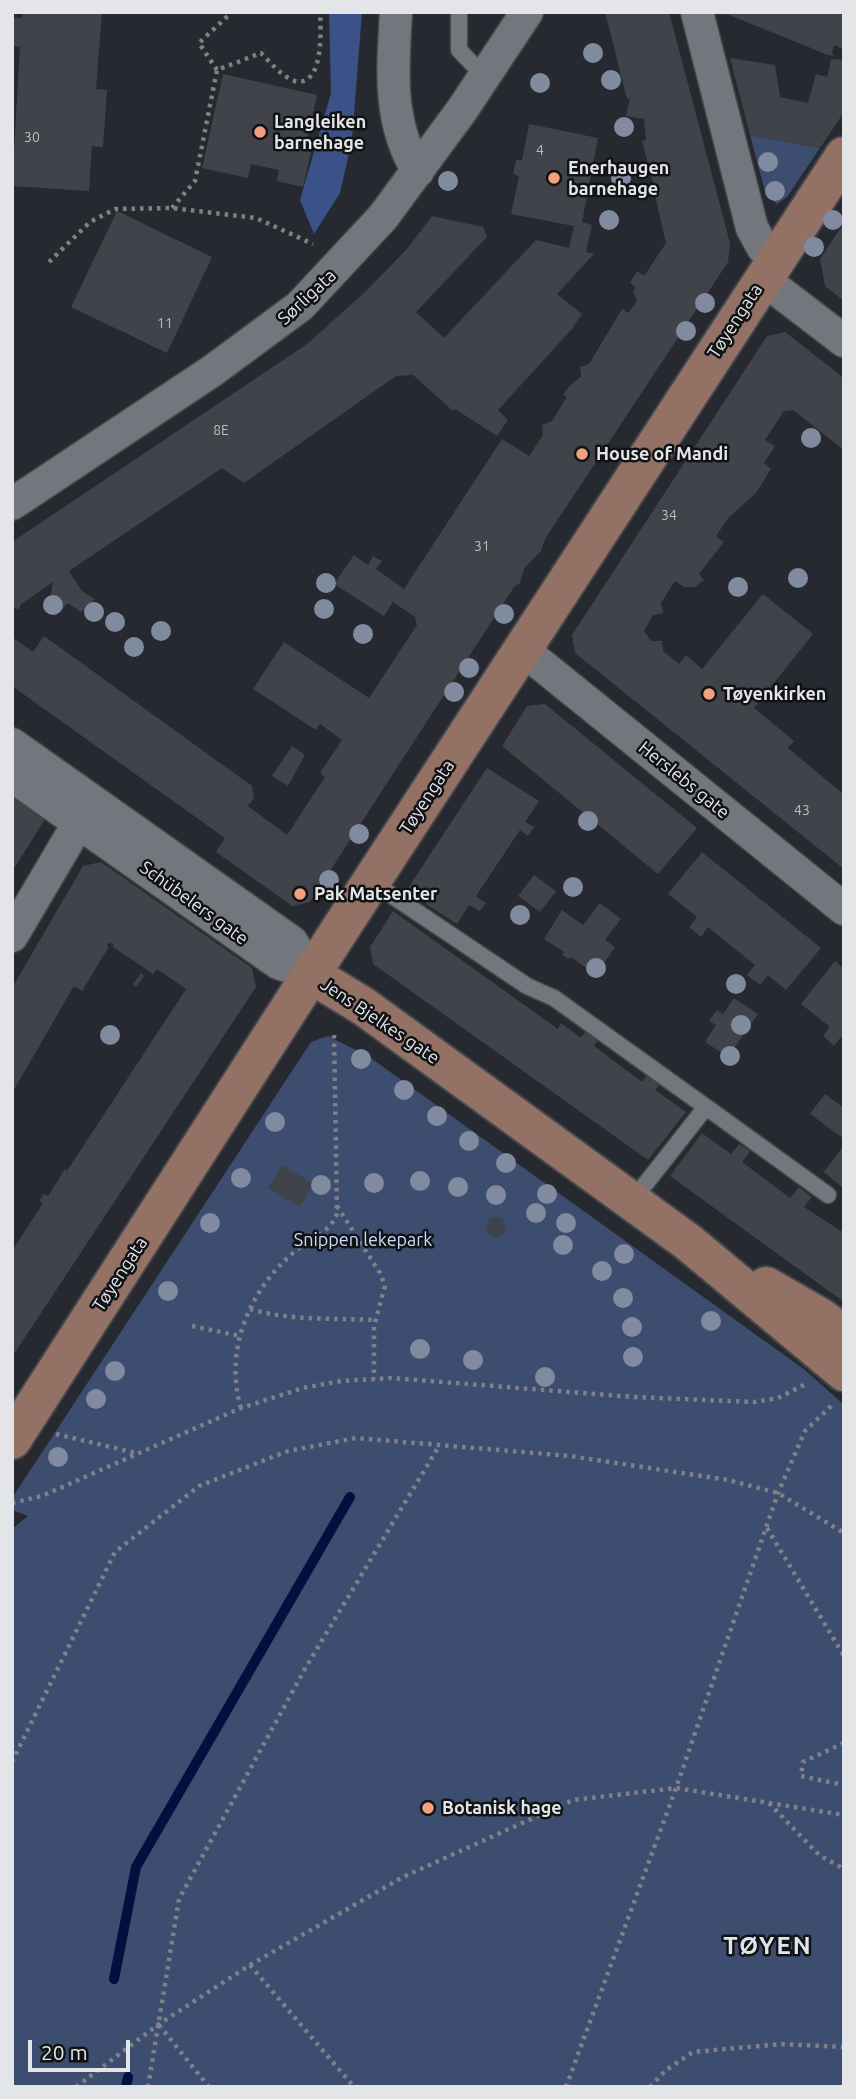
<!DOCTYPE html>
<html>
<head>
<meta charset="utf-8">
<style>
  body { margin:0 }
  #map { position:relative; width:856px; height:2099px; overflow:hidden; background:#26292f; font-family:Ubuntu,sans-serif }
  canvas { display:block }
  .frame { position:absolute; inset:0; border:14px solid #e3e5e9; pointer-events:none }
  .scale { position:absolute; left:28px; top:2040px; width:102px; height:32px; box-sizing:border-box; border:4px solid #e3e5e9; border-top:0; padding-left:9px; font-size:21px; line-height:24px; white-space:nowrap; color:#e3e5e9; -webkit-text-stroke:5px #101214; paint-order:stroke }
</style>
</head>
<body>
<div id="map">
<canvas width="856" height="2099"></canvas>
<div class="frame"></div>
<div class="scale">20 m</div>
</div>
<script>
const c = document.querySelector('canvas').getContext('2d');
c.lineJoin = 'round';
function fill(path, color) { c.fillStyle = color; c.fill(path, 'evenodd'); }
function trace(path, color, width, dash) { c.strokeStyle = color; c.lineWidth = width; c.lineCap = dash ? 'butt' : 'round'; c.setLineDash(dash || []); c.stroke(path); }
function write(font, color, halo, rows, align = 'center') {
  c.font = font + ' Ubuntu,sans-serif'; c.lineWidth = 5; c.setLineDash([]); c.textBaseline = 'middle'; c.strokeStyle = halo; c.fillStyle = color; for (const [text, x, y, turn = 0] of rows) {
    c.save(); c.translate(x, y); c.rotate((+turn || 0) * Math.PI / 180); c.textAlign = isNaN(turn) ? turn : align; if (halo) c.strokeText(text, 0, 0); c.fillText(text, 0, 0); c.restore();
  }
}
const green = new Path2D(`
  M750,135L820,148L787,197L777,204L766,195Z
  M328,1036L368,1056L805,1370L844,1405V2087H12V1529L28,1516L12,1510V1498L311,1042Z`);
const forest = new Path2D(`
  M329,12H362L352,140L340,193L314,234L300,200L331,93Z`);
const stream = new Path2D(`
  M114,1979L136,1867L350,1497
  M126,2087L128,2077`);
const building = new Path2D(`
  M23,12H102L96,89L107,90L103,147L92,146L89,191L12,186L20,47L12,46V17L22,18Z
  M605,12H669L730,243L728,262L545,539L541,551L524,569L520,583L514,587L310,902L292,906L216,852L225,838L12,686V637L33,652L44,636L252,786L254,798L248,806L287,835L325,777L320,773L342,740L320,724L316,730L253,689L284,642L369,698L417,625L415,617L393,602L384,616L334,584L354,555L368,565L373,556L382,561L376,569L404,589L502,439L529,456L543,435L542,425L552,421L567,397L563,395L568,388L581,376L580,367L589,364L622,309L628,313L637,301L633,292L636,287L630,283L637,271L644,276L666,243L655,195L649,187L653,183L642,141L646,140L644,119L626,116L630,98L627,99Z
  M721,12H844V50L835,45L832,51L834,56L828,55L727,14L722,15Z
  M730,58L775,65L780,97L808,103L816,74L827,77L831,59L844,60V112L820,148L750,135Z
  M223,74L317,95L305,150L311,152L303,187L277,181L279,170L251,164L248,178L202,168Z
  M529,124L598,138L582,222L592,225L586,252L594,254L557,294L582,314L571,330L498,410L508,420L497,436L455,409L453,411L413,375L396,376L244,483L222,468L69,571L82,591L95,599L81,612L68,603L55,616L49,604L53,582L20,605V609L12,608V542L307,344L364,293L407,249L432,216L483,227L487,237L416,312L444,338L536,240L569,248L574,226L511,214L519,177L513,173L516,160H522Z
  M117,211L212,257L167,353L71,307Z
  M844,223V301L825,286L820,259Z
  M785,332L844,378V450L793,410L784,411L765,440L775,446L764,463L771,469L756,493L729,517L716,536L724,542L699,574L704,580L695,587H684L675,581L661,603L663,613L653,615L644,631L651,641H662L663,651L679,664L686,655L702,669L763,594L813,634L754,708L794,741L788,748L842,793L844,791V869L575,653L572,635L767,336Z
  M545,704L697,828L658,874L502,746L527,706Z
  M292,746L305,755L288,786L272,776Z
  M487,768L539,801L525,822L534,827L528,836L520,830L476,896L486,903L480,911L469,905L457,924L406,891Z
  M12,796L45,819L15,867L12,866Z
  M702,852L821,948L786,990L768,975L760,985L747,975L755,965L708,927L701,937L689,927L697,917L668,894Z
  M101,862L252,968L256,987L12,1357V1251L43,1203L39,1201L44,1194L48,1196L65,1169L67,1171L186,989L157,969L153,974L113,947V943L107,944L108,948L82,991L74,986L12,1093V988L83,866Z
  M534,875L556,891L540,912L518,896Z
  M600,903L621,919L605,940L615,947L596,975L571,957L569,959L562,955L564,952L544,939L562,910L583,925Z
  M393,911L558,1029L561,1023L581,1038L588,1028L601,1036L594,1046L642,1082L649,1071L663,1080L655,1090L686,1112L648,1160L373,964L370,947Z
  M835,961L844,969V1039L841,1037L834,1046L823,1036L830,1027L801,1004Z
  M141,973L144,976L136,987L133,984Z
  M734,998L758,1014L728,1057L705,1042L716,1025L709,1021L717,1010L723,1014Z
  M825,1094L844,1108V1139L810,1114Z
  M702,1133L731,1154L739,1144L750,1151L742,1162L790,1198L799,1187L812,1197L804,1207L844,1233V1302L670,1176Z
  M844,1145V1189L824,1172Z
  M282,1165L314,1184L300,1207L268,1188Z
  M486 1227a10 10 0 1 1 20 0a10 10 0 1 1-20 0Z`);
const path = new Path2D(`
  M217,70L199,43L232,12
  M172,208L195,181L217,70L261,53C270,62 282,77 295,81C324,88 321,28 320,12
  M49,262L90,222L115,209L172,208L256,218L313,244
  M337,1206L380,1273L385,1286L374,1326V1379
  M250,1309C290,1321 333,1318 375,1320
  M192,1326L240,1336
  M241,1408C223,1349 251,1286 298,1249C312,1238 332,1231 337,1213L334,1031
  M56,1434L136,1453
  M12,1503L42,1496L241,1408L303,1388L341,1381L391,1378L634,1397L754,1402L778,1398L806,1384
  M767,1528L844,1656
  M844,1743L803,1762L801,1776L844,1785
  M12,1762L115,1552L199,1486L288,1451L356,1438L570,1456L728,1480L778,1493L844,1533
  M769,1803L819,1855L844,1869
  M250,1965L354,2087
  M159,2025L209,2087
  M76,2087L159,2024L250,1965L403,1877L573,1800L676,1788L844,1815
  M148,2087L179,1899L306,1667L439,1446
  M566,2087L676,1788L778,1493L805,1431L831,1406
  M650,2087L666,2070L693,2052L781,2044L844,2047`);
const lane = new Path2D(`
  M459,12V50L485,77
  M372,882L527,986L554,998L706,1107
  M632,1201L706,1107L828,1195`);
const street = new Path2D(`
  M396,12C393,68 387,121 418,171
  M697,12L752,228L763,248L777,258
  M763,279L844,341
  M12,504L212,371L300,306L383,217L462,110L527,12
  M523,650L844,909
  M12,744L292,942L312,975
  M12,776L278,963L312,975
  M12,936L78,824`);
const secondary = new Path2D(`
  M312,975L363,1006L688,1242L844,1372
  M766,1286L820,1317L844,1334
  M12,1440L337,934L844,156`);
const trees = [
  [593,53],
  [611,80],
  [540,83],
  [624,127],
  [768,162],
  [621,178],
  [448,181],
  [775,191],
  [609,220],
  [833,220],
  [814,247],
  [705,303],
  [686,331],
  [811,438],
  [798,578],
  [326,583],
  [738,587],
  [53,605],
  [324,609],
  [94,612],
  [504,614],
  [115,622],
  [161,631],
  [363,634],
  [134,647],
  [469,668],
  [454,692],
  [588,821],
  [359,834],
  [329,880],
  [573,887],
  [520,915],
  [596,968],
  [736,984],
  [741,1025],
  [110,1035],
  [730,1056],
  [361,1059],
  [404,1090],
  [437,1116],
  [275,1122],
  [469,1141],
  [506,1163],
  [241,1178],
  [420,1181],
  [374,1183],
  [321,1185],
  [458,1187],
  [547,1194],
  [496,1195],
  [536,1213],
  [210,1223],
  [566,1223],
  [563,1245],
  [624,1254],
  [602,1271],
  [168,1291],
  [623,1298],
  [711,1321],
  [632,1327],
  [420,1349],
  [633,1357],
  [473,1360],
  [115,1371],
  [545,1377],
  [96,1399],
  [58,1457]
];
const markers = [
  [260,132,7,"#f2a080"],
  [554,178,7,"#f2a080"],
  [582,454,7,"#f2a080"],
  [709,694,7,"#f2a080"],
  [300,894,7,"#f2a080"],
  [428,1808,7,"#f2a080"]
];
const numberNames = [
  ["30",32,137],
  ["4",540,150],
  ["11",165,323],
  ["8E",221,430],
  ["34",669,515],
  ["31",482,546],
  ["43",802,810]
];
const poiNames = [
  ["Langleiken",274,122],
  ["barnehage",274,143],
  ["Enerhaugen",568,168],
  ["barnehage",568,189],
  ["House of Mandi",596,454],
  ["Tøyenkirken",723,694],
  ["Pak Matsenter",314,894],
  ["Botanisk hage",442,1808]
];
const streetNames = [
  ["Sørligata",307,297,-43],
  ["Tøyengata",735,321,-57],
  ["Herslebs gate",684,780,39],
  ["Tøyengata",427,797,-57],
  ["Schübelers gate",194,903,36],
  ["Jens Bjelkes gate",380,1021,34],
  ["Tøyengata",120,1274,-57]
];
const parkNames = [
  ["Snippen lekepark",363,1240]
];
const districtNames = [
  ["TØYEN",768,1946]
];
fill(green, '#3c4d6f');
fill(forest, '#3a5287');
trace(stream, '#02103f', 10);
fill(building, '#404349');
trace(lane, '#424549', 19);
trace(street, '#424549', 35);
trace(secondary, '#424549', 42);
trace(path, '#7f8186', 4.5, [3.5, 5]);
trace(lane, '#73767d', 16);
trace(street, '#73767d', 32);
trace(secondary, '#947165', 38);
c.fillStyle = '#818ba0';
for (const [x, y] of trees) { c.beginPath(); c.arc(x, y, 10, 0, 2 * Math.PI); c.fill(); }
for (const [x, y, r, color] of markers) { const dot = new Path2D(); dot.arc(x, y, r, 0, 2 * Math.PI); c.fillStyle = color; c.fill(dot); trace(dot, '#101214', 2.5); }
write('14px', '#babcc1', null, numberNames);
write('bold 18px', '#e3e5e9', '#101214', poiNames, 'left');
write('18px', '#e3e5e9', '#101214', streetNames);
write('18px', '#ccdcfd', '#101214', parkNames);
c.letterSpacing = '2px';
write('bold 24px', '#dfe3ea', '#101214', districtNames);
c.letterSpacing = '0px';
</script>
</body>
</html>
